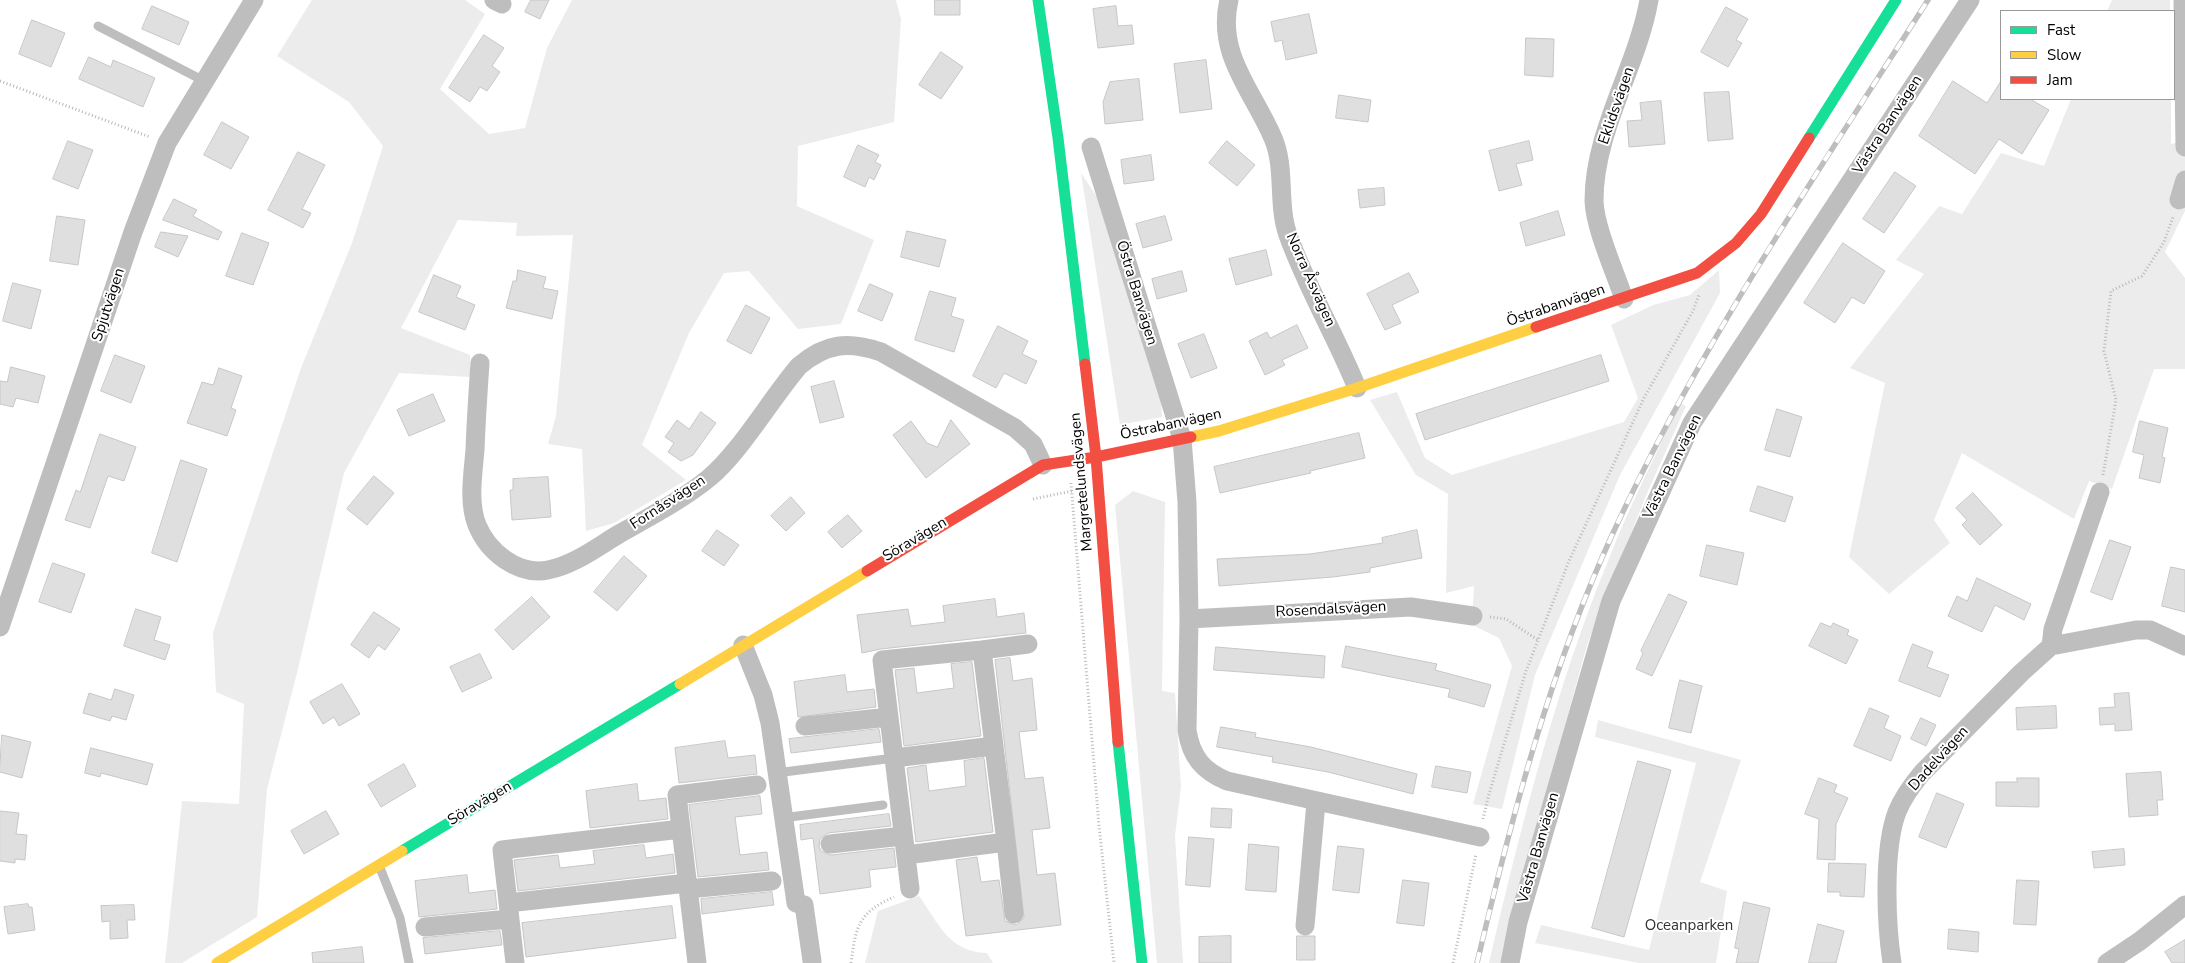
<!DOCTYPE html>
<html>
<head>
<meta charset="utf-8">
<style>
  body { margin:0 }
  #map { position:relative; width:2185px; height:963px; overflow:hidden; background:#fff; font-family:"Nunito Sans",sans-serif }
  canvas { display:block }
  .legend { position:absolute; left:2000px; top:10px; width:175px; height:90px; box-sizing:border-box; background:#fff; border:1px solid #999; margin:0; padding:6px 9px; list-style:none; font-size:15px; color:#000 }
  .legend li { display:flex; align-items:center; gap:10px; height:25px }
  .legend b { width:25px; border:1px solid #999 }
</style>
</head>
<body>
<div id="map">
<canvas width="2185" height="963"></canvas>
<ul class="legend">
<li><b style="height:6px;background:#16e098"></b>Fast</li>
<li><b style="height:6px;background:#ffcf43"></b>Slow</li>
<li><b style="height:6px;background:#f24e42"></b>Jam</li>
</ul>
</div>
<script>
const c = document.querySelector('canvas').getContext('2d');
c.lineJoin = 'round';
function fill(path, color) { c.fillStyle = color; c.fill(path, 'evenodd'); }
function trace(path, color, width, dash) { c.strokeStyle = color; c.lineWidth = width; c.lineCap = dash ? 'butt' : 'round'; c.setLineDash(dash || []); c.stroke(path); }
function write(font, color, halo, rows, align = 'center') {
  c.font = font + ' "Nunito Sans",sans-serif'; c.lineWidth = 4; c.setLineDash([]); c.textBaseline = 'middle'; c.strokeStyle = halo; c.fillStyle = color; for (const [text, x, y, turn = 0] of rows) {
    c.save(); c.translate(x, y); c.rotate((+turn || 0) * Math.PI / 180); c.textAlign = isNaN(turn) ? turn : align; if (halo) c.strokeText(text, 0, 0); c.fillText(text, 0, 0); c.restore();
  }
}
const green = new Path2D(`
  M312,0H465L485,14L440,89L489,134L525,128L547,48L572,0H896L901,19L894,122L798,146L797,206L874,240L841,324L798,329L749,271L724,273L689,333L642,445L686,480L614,523L586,531L582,449L548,444L556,416L573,235L516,236L517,223L458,220L401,328L470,355V377L399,373L344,473L297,673L267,789L257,917L182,963H165L182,801L239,804L244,704L216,692L213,633L301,368L352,243L383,146L349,102L277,56Z
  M2112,0H2170V11H2107Z
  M2071,99H2171V144L2185,141V211L2165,252L2185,278V369H2154L2112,489L2089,481L2074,519L1962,453L1934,520L1950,543L1889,594L1849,557L1885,383L1850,368L1924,274L1896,260L1939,206L1962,214L2001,153L2044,166Z
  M1081,173L1101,203L1160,387L1162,417L1120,425Z
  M1719,270L1720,293L1620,475L1535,675L1502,809L1473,804L1512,666L1499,638L1472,625L1474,586L1446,593L1448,494L1416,475L1370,400L1397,392L1425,458L1452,475L1624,422L1638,398L1611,325L1653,305L1690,295Z
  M1680,403L1686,406L1645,498L1587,645L1532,846L1502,963H1489C1520,830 1556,687 1608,561C1629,507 1656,455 1680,403Z
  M1133,491L1165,502L1162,691L1175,693L1181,787L1175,836L1183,963H1157L1115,505Z
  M1598,720L1741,760L1700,882L1727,891L1716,963H1639L1535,943L1541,925L1649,950L1696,763L1595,737Z
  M919,896C939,924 949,952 987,953L993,963H865L878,911Z`);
const building = new Path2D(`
  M531,0H549L540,19L525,12Z
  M935,0H960V15H935Z
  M152,6L189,22L179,45L142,29Z
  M1116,6L1118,26L1132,25L1134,44L1098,48L1093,9Z
  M1726,7L1748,19L1736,40L1742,43L1728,67L1701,52Z
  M1309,14L1317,53L1286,60L1282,40L1275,42L1271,22Z
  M32,20L65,33L51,67L19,54Z
  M484,35L504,48L492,66L500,72L487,91L480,87L470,102L449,88Z
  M1526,38L1554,39L1553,77L1525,75Z
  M941,52L963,67L941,99L919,85Z
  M89,57L111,67L113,60L155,78L143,107L79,79Z
  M1206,60L1212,109L1180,113L1174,64Z
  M1139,79L1143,120L1105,124L1103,102L1110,82Z
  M1953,81L1987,103L2001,81V99H2030L2049,110L2022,154L1999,139L1975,174L1919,136Z
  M1729,92L1733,139L1708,141L1704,93Z
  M1339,95L1371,100L1368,122L1336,118Z
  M1661,101L1665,144L1629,147L1627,121L1642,120L1640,103Z
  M222,122L249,137L231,169L204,155Z
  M68,141L93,150L78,189L53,179Z
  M1227,141L1255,165L1237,186L1209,163Z
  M1529,141L1533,160L1516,164L1522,185L1499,191L1489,151Z
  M858,145L879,155L875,162L881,165L874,180L869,177L865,187L844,177Z
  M298,152L325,165L302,209L311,213L303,228L268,210Z
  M1151,155L1154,180L1124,184L1121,160Z
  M1895,172L1916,186L1884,233L1863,219Z
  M1384,188L1385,205L1360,208L1358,190Z
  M174,199L197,210L193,216L222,232L218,240L163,220Z
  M1558,211L1565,235L1526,246L1520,223Z
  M57,216L85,220L78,265L50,261Z
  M1165,216L1172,240L1143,248L1136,224Z
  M907,231L946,240L939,267L901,257Z
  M161,232L188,236L178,257L155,247Z
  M242,233L269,243L253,285L226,276Z
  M1843,243L1885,271L1864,304L1852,297L1835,323L1804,303Z
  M1266,250L1272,275L1236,285L1229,259Z
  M518,270L546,277L543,288L558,291L552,319L506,308L513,281H516Z
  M1182,271L1187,291L1157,299L1152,279Z
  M1409,273L1419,292L1392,305L1401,323L1385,330L1367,294Z
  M434,275L461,286L456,297L475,305L465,330L419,312Z
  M13,283L41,290L31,329L3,321Z
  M870,284L893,294L882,321L858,311Z
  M930,291L956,298L951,316L964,320L954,352L915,340Z
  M746,305L770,318L751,354L727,341Z
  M1297,325L1308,348L1282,360L1285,365L1265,375L1249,341L1267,332L1270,338Z
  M998,326L1028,341L1022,354L1037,361L1026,384L1004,373L996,388L973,376Z
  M1204,334L1217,368L1191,378L1178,344Z
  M115,355L145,366L131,403L101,391Z
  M1601,355L1609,381L1425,440L1416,414Z
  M11,367L45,376L38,403L16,398L13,407L0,404V381L7,382Z
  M219,368L242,376L231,408L236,410L227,436L187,423L202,382L213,385Z
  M834,381L844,417L820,423L811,387Z
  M433,394L445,421L409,436L397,410Z
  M1777,409L1802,417L1790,457L1765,450Z
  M701,412L716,423L693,455L681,461L668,452L674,443L665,437L677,420L689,429Z
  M951,420L970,444L926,478L893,435L911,421L927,443L937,447Z
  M2140,421L2168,428L2162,457L2165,458L2160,483L2139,478L2144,455L2133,452Z
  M1359,433L1365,458L1310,471L1311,473L1220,493L1214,467Z
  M100,434L136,447L124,481L108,476L90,528L65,520L76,490L80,492Z
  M181,460L207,469L177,562L152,553Z
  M374,476L394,493L367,525L347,509Z
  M548,477L551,517L512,520L510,490H513V479Z
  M1758,486L1793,497L1785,522L1750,511Z
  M1973,493L2002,525L1980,545L1962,525L1967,520L1956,508Z
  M791,497L805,513L786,531L771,516Z
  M848,515L862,531L842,548L828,532Z
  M717,530L739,545L724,566L702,551Z
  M1417,530L1422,558L1370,568V572L1333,577L1219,586L1217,559L1310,554L1383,543L1382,538Z
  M2110,540L2131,547L2112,600L2091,592Z
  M1707,545L1744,553L1737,585L1700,576Z
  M624,556L647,576L617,611L594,592Z
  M53,563L85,574L71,613L39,602Z
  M2171,567L2185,570V612L2162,606Z
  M1977,578L2031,604L2024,620L1995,605L1982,632L1948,616L1957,596L1967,601Z
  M1669,594L1687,602L1652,676L1636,669L1643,653L1641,651Z
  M532,597L550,617L513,650L495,630Z
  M995,599L997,617L1024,613L1026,633L881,649L862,653L857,615L908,609L911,626L945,622L943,606Z
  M136,609L161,617L154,640L170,645L165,660L124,646Z
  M374,612L400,629L385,650L378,645L369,658L351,645Z
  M1821,623L1831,627L1833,623L1849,630L1847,635L1858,640L1846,664L1809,646Z
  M1913,644L1933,652L1927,667L1949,675L1940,697L1899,681Z
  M1346,646L1437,664L1435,670L1491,685L1484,707L1448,697L1450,689L1342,667Z
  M1216,647L1325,656L1324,678L1214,670Z
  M480,654L492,678L462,692L450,667Z
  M1010,658L1013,681L1032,678L1037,730L1019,732L1025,779L1043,777L1050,828L1032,830L1037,875L1055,873L1061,925L966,936L956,860L977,857L981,882L999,880L1005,921L1016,925L1024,918L995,660Z
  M972,662L981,736L904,746L895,670L914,668L917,693L954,688L951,664Z
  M845,675L847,692L874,689L876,707L798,717L794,682Z
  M1680,680L1702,686L1691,733L1669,728Z
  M342,684L360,714L339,726L334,717L323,724L310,702Z
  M115,689L134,695L126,720L112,716L110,721L83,713L89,693L111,700Z
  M2129,693L2132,730L2115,731V724L2100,725L2099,708L2115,707L2114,694Z
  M2056,706L2057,728L2017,730L2016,708Z
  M1870,708L1889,716L1884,728L1901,736L1891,761L1854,746Z
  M1921,718L1936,725L1926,746L1911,739Z
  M1221,727L1256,733L1255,737L1311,747L1417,774L1413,794L1328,772L1272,762L1273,757L1217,747Z
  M879,729L881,742L791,753L789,739Z
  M2,735L31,742L22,778L0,772Z
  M725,741L728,758L755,755L757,774L679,783L675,748Z
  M91,748L153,764L147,785L101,773L100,777L85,773Z
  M984,758L993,832L916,842L907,768L926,765L929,791L966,786L964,761Z
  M1638,761L1671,770L1624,937L1592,928Z
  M404,764L416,786L381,807L368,785Z
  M1436,766L1471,772L1467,793L1432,787Z
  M2161,772L2163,800H2157L2158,815L2129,817L2126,774Z
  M1819,778L1837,785L1834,792L1848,798L1836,824L1835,860L1817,859L1819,819L1805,814Z
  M2017,778H2039V807L1996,806V782H2017Z
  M637,784L639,801L666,798L668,819L590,828L586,791Z
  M1937,793L1964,804L1946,848L1919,837Z
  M760,796L762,814L735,817L740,855L767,852L769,870L698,877L689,805Z
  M1212,808L1232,809L1231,828L1211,827Z
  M0,811L19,813L16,834L27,835L25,860L15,859V863L0,861Z
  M326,811L339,834L304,854L291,831Z
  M889,814L891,826L828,833L820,839L819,846L821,851L831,855L894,848L896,867L869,870L871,887L820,894L813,838L801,840L800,825Z
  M1189,837L1214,839L1210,887L1186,885Z
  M1249,844L1279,847L1276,892L1246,890Z
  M644,845L646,858L673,854L675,873L518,891L514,860L558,855L560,868L595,864L593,851Z
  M1338,846L1364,849L1359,893L1333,890Z
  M2124,849L2125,865L2094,868L2092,852Z
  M1829,863L1866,864L1864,897L1840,896V892H1828Z
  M467,875L469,893L495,890L497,909L419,917L415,881Z
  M1403,880L1429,883L1424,926L1397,923Z
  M2017,880L2039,881L2036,925L2014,924Z
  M772,892L774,905L702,914L701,899Z
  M1744,902L1770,908L1758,963H1736L1739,949L1735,948Z
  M28,904L29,907H32L35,930L8,934L4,907Z
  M134,905L135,920H127L128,938L110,939V921L102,922L101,906Z
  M672,906L676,938L526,957L522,923Z
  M1818,924L1844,931L1836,963H1809Z
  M1949,929L1979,932L1978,952L1948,949Z
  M500,931L502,945L425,954L423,938Z
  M1231,936V963H1199V937Z
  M1297,936H1315V960H1297Z
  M2185,940V963H2172L2165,952Z
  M362,947L364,963H313L312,953Z`);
const path = new Path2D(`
  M0,81L150,137
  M2103,475L2116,400L2104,351L2111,291L2142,276L2164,242L2173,217
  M1071,483L1099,826L1114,963
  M1033,499L1072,491
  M1490,617L1506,619L1538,640
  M1483,819L1489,794L1526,671L1569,561L1644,398L1693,311L1699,295
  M851,963C856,926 858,913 894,897
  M1453,963L1476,854`);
const lane = new Path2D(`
  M98,26L206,82
  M776,773L894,758
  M782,818L883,805
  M380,868L400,918L409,963`);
const street = new Path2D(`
  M494,0L502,4
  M1229,0C1216,54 1253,91 1273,138C1286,168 1277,204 1288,235C1307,288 1336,336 1357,388
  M2183,0L2185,147
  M1091,147L1182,439L1187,502L1189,619L1187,730C1191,757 1203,771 1227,781L1480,837
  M2179,200L2185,180
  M1624,299C1615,272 1595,228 1594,201C1594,130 1637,68 1649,0
  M480,363C478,392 476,421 475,450C473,474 468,502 477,525C488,552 518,576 548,570C574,565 597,547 619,534C649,517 682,500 709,478C741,451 770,400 799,366C826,343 848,341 881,352L1015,428L1033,444L1043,465
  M2100,492L2053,629L2051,646L2136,630H2150L2185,646
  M1189,619L1411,607L1473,616
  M0,627L133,232L167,143L254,0
  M743,645L763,695L770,723L796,903L804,905L812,961
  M805,726L889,717
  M994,746L982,650L1028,644
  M894,758L994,746L1006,842
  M830,844L903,836
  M906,855L1006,842L1014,914
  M688,889L772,881
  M910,889L882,660L982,650
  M508,903L687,883
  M1305,926L1316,802
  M425,927L509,919
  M515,963L502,850L681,829
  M697,963L677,795L757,785
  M1510,963L1518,922L1611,601L1692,423L1970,0
  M1892,963C1886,923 1883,849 1897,812C1903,797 1912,785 1922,773L2021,673L2051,646
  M2107,963L2140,941L2185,905`);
const fast = new Path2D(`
  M1038,0L1058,138L1085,364
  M1809,138L1896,0
  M1118,742L1142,963
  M402,851L680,684`);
const slow = new Path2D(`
  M1191,437L1219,431L1357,388L1536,327
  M680,684L867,571
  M217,963L402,851`);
const jam = new Path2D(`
  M1536,327L1697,273L1736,243L1761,214L1809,138
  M1085,364L1096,457L1118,742
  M867,571L1043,465L1096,457L1191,437`);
const rail = new Path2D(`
  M1477,963C1512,816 1550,670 1613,533C1700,344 1817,174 1928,0`);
const streetNames = [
  ["Eklidsvägen",1617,106,-71],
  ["Västra Banvägen",1888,125,-57],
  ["Norra Åsvägen",1310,280,66],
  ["Östra Banvägen",1136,293,73],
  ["Spjutvägen",109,305,-72],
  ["Östrabanvägen",1556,306,-19],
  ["Östrabanvägen",1171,425,-12],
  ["Västra Banvägen",1673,467,-64],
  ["Margretelundsvägen",1082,482,-95],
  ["Fornåsvägen",668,503,-33],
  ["Söravägen",915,540,-31],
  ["Rosendalsvägen",1331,610,-3],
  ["Dadelvägen",1939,759,-48],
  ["Söravägen",480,804,-31],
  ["Västra Banvägen",1539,848,-74]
];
const parkNames = [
  ["Oceanparken",1689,926]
];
fill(green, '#ececec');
fill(building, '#dfdfdf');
trace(building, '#c7c7c7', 1);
trace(path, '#b9b9b9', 3, [1, 2.5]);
trace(lane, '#bebebe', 9);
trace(street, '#bebebe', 19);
trace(fast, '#16e098', 11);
trace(slow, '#ffcf43', 11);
trace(jam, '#f24e42', 11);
trace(rail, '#bebebe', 5.5);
trace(rail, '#fff', 4, [11]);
write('15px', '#000', '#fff', streetNames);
write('15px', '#333', '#fff', parkNames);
</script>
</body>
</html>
